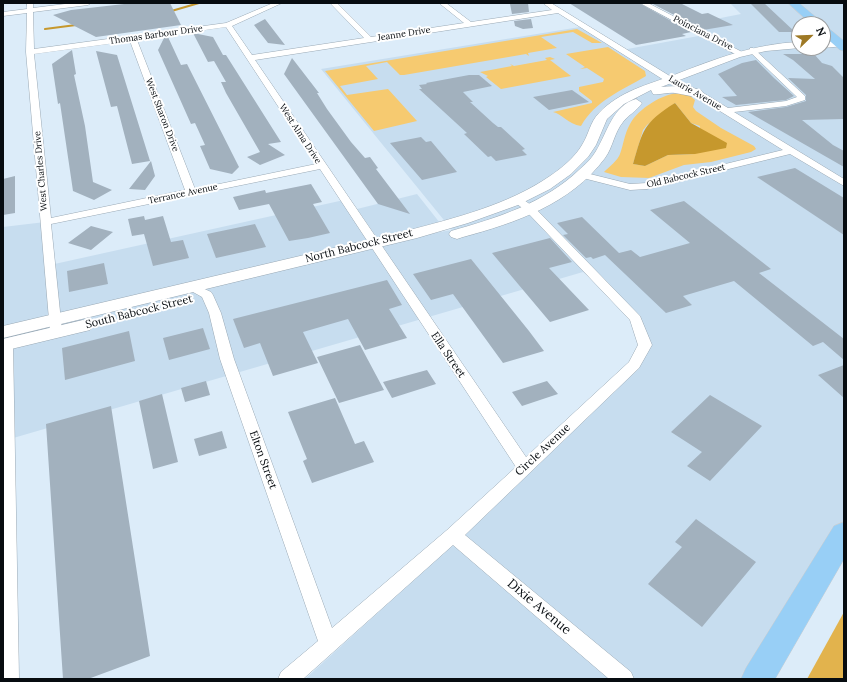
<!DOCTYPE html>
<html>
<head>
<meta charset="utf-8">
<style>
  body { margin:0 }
  #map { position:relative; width:847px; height:682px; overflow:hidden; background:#dcecf9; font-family:Lora,serif }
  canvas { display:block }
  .frame { position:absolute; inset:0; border:4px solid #070c10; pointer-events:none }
  .north { position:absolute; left:791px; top:16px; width:40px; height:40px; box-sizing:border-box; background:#fff; border:1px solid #9c9e9f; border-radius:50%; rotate:67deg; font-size:11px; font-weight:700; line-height:16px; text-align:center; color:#070c10 }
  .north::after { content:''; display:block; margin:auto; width:14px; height:18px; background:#9e7925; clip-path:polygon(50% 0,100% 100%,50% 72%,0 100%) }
</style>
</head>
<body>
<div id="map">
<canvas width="847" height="682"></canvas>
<div class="frame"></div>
<div class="north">N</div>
</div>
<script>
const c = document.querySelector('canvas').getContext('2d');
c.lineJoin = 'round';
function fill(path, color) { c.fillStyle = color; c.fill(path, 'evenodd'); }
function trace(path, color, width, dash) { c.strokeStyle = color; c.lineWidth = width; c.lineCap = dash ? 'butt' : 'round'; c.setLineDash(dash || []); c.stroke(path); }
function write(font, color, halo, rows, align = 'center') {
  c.font = font + ' Lora,serif'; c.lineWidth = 4; c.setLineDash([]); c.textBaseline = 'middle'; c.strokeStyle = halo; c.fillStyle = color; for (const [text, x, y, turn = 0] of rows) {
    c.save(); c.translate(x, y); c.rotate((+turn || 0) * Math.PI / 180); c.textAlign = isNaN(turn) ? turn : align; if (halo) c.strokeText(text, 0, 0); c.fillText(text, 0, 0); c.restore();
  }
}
const built = new Path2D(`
  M730,3H844V534L758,679H305L448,549L634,365L645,345L636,319L583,272L3,441V227L45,222L50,265L344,200L373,243L452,230L321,69L580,27L622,50L704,35L685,25L741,14ZM799,24H823V48H799Z
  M417,194L440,223L377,238L357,209Z`);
const green = new Path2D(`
  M577,29L602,43H592L573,32L541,37L557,48L528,53L529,56L526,54L404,75H400L387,62L366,66L378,79L340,86L347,95L388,89L417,121L374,131L325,71Z
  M608,47L645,71L646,76C621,91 596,100 581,126C568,124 562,114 553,112L592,103V101L579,91V87L603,82L604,79L587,68L580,69L585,67L566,54Z
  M550,57L555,59L550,60L571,76L501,89L486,77L488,76L480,72L512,66L510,64L514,66L547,60L545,58Z
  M680,93L689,95L695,100L693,107L696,111L721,128L754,146L756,149L751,152L711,162L684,165L649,178L621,177L604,172C609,167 618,160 620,154C624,143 624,135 630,124C638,109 663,93 680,93ZM675,103L691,123L700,126L695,154L668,155L645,166L633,164L643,130L647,125Z`);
const forest = new Path2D(`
  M844,612V679H807Z`);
const water = new Path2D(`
  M675,103L691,123L727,143L726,148L695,154L668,155L645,166L633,164C643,130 643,123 675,103Z`);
const stream = new Path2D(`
  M168,12L199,3
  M45,29L76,25`);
const building = new Path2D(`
  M133,3H170L181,25L96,37L53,15L71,10Z
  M517,3H528L529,12L512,14L510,4Z
  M569,3H639L691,32L682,34L686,36L636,45Z
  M651,3H680L702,14L708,13L733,25L703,30Z
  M750,3H764L795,32H779Z
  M265,19L285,45L268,43L254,25Z
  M531,19L533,28L523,29L515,26L514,21Z
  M193,33L213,37L223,55H226L281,142L268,144L285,155L260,165L247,157L260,152L226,93L221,82H226L214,61L208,62Z
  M168,37L181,65L187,64L239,167L232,174L210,169L200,146L205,145L195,123L191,124L158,50L164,38Z
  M72,50L76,74L74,75L85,126L93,182L112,190L94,200L73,191L60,103L58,104L52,64Z
  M96,51L117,55L150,161L132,164L117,106L111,107Z
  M783,54H814L822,63L832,66L844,78V119L802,120L833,145L844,151V167L748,112L786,107L806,101V95L788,78L815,79L793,60Z
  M292,58L319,93H317L327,109L351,142L365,158L370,157L378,168L376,169L410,214L378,204L284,74Z
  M756,60L774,78L794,96L786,100L736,105L722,97L737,96L718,74L742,63Z
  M469,75H479L492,86L463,92L473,102H470L493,123L498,127H501L525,149L522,150L527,155L496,161L491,156L488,157L464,134L467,133L419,89H422L419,85L427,84L426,83Z
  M572,90L589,102L549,110L533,97Z
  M421,137L426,142L431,141L457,172L422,180L390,143Z
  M151,161L155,176L145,190L129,189Z
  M795,168L844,198V235L757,177Z
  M15,176V213L3,215V179Z
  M311,184L322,202L313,204L330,233L308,238L289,241L269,204L239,210L233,197L265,190L266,193Z
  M684,201L771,269L759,273L844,339V360L823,342L813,346L734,281L683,296L692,305L666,313L605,255L593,259L591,257L586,258L563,235L568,234L557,223L582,217L619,253L631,250L640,257L690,243L650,210Z
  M144,216L145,220L163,216L171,242L183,240L189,258L153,266L144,234L132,236L128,219Z
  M255,224L266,247L216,258L207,234Z
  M91,226L113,232L91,250L68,243Z
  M550,238L572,262L549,268L589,310L550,322L492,253Z
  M471,259L529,331L544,351L503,363L453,294L431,300L413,274Z
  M104,263L108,284L69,292L67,271Z
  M387,280L402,305L389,309L407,338L365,350L348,319L303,332L318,363L273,376L260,343L244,348L233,319Z
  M203,328L210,349L169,360L163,338Z
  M129,331L135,361L65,380L62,348Z
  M360,345L384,390L339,403L317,357Z
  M844,365V398L818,375Z
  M427,370L436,384L392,398L383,382Z
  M206,381L210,395L185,402L181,388Z
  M547,381L558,394L522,406L512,392Z
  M162,394L178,462L153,469L139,401Z
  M710,395L762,426L710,481L687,466L702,452L671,432Z
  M335,398L355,444L364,441L374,462L312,483L303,461L307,459L288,412Z
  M111,406L150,656L88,679H63L46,424Z
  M222,431L227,448L199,456L194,439Z
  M696,519L756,562L702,627L648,584L682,547L675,542Z`);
const minor = new Path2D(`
  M27,3H33V8L73,3H91L88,5L33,12L34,49L226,23L273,3H282L232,26L252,55L364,38L330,3H337L371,37L464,23L439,3H446L471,22L552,10L543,3H551L673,78L700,91L728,108L786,101L797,97L750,52V48H753L805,96V100L786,106L734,112L844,179V186L790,154L647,189L630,190L579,177L577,175L582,172L630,184L647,183L783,150L694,95L667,82L558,13L255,60L526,457L629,362L638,345L630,320L526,211L512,200L513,198H521L534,207L640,316L652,345L639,368L465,535L631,672L634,679H609L453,545L303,679H278L281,672L318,641L220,359L209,313L202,297L184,287L186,284H194L211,292L213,295L221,313L234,359L332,628L447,530L516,467L320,169L51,224L62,331L61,334H51L50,331L26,52L27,13L3,16V12L27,9ZM226,27L316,164L195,189L137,40ZM130,41L185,190L51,218L34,54Z
  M640,3H648L744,53L737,55Z
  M3,341L11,342L13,345L19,679H3Z`);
const secondary = new Path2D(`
  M841,41L844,42V46L823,48H822L823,42Z
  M799,42L800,48L766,51L740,57L661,87C675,85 688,87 701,90L703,93L701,96C693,98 684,94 675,93C668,92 660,95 653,94L651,90L624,104L607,119L596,145L588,157L571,174L550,189L518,205L468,223L417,238L3,338V326L406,231C455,218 508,205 550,176C562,168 575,157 582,145C589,134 590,122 599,113C620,91 647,85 674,75C715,59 754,44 799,42Z
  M636,99L642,103C637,111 628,115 623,122C614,133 613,147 605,158C571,204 515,223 463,237L457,239L451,237L449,234L451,231C497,218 545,203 580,169C586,164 592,158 596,151C607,133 613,105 636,99Z
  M83,320L90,322L92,326L90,330L3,351V339Z`);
const primary = new Path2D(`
  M788,3H799L824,24H811Z
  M823,26L827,27L844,41V51L840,50L823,35Z
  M844,522V559L775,679H741L746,668L834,526Z`);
const farStreetnames = [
  ["Poinciana Drive",703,33,27],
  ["Jeanne Drive",404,34,-9],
  ["Thomas Barbour Drive",156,35,-8],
  ["Laurie Avenue",695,93,30],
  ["West Sharon Drive",162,115,69],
  ["West Alma Drive",300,134,57],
  ["West Charles Drive",41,171,-95],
  ["Old Babcock Street",686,176,-13],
  ["Terrance Avenue",183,194,-12]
];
const streetNames = [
  ["North Babcock Street",359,246,-14],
  ["South Babcock Street",139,312,-14],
  ["Ella Street",448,355,56],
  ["Circle Avenue",543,450,-43],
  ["Elton Street",263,460,70]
];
const nearStreetnames = [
  ["Dixie Avenue",539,607,40]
];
fill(built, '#c7ddef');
fill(green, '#f6ca70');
fill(forest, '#e2b34d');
fill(water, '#c6982d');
trace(stream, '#c6982d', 2);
fill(building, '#a2b1be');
trace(minor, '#9aa9b5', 1);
trace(secondary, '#9aa9b5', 1);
trace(primary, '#cdcecf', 1);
fill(minor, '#fff');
fill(secondary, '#fff');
fill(primary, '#98cff6');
write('9px', '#070c10', '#fff', farStreetnames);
write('11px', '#070c10', '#fff', streetNames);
write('13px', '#070c10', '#fff', nearStreetnames);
</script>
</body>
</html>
